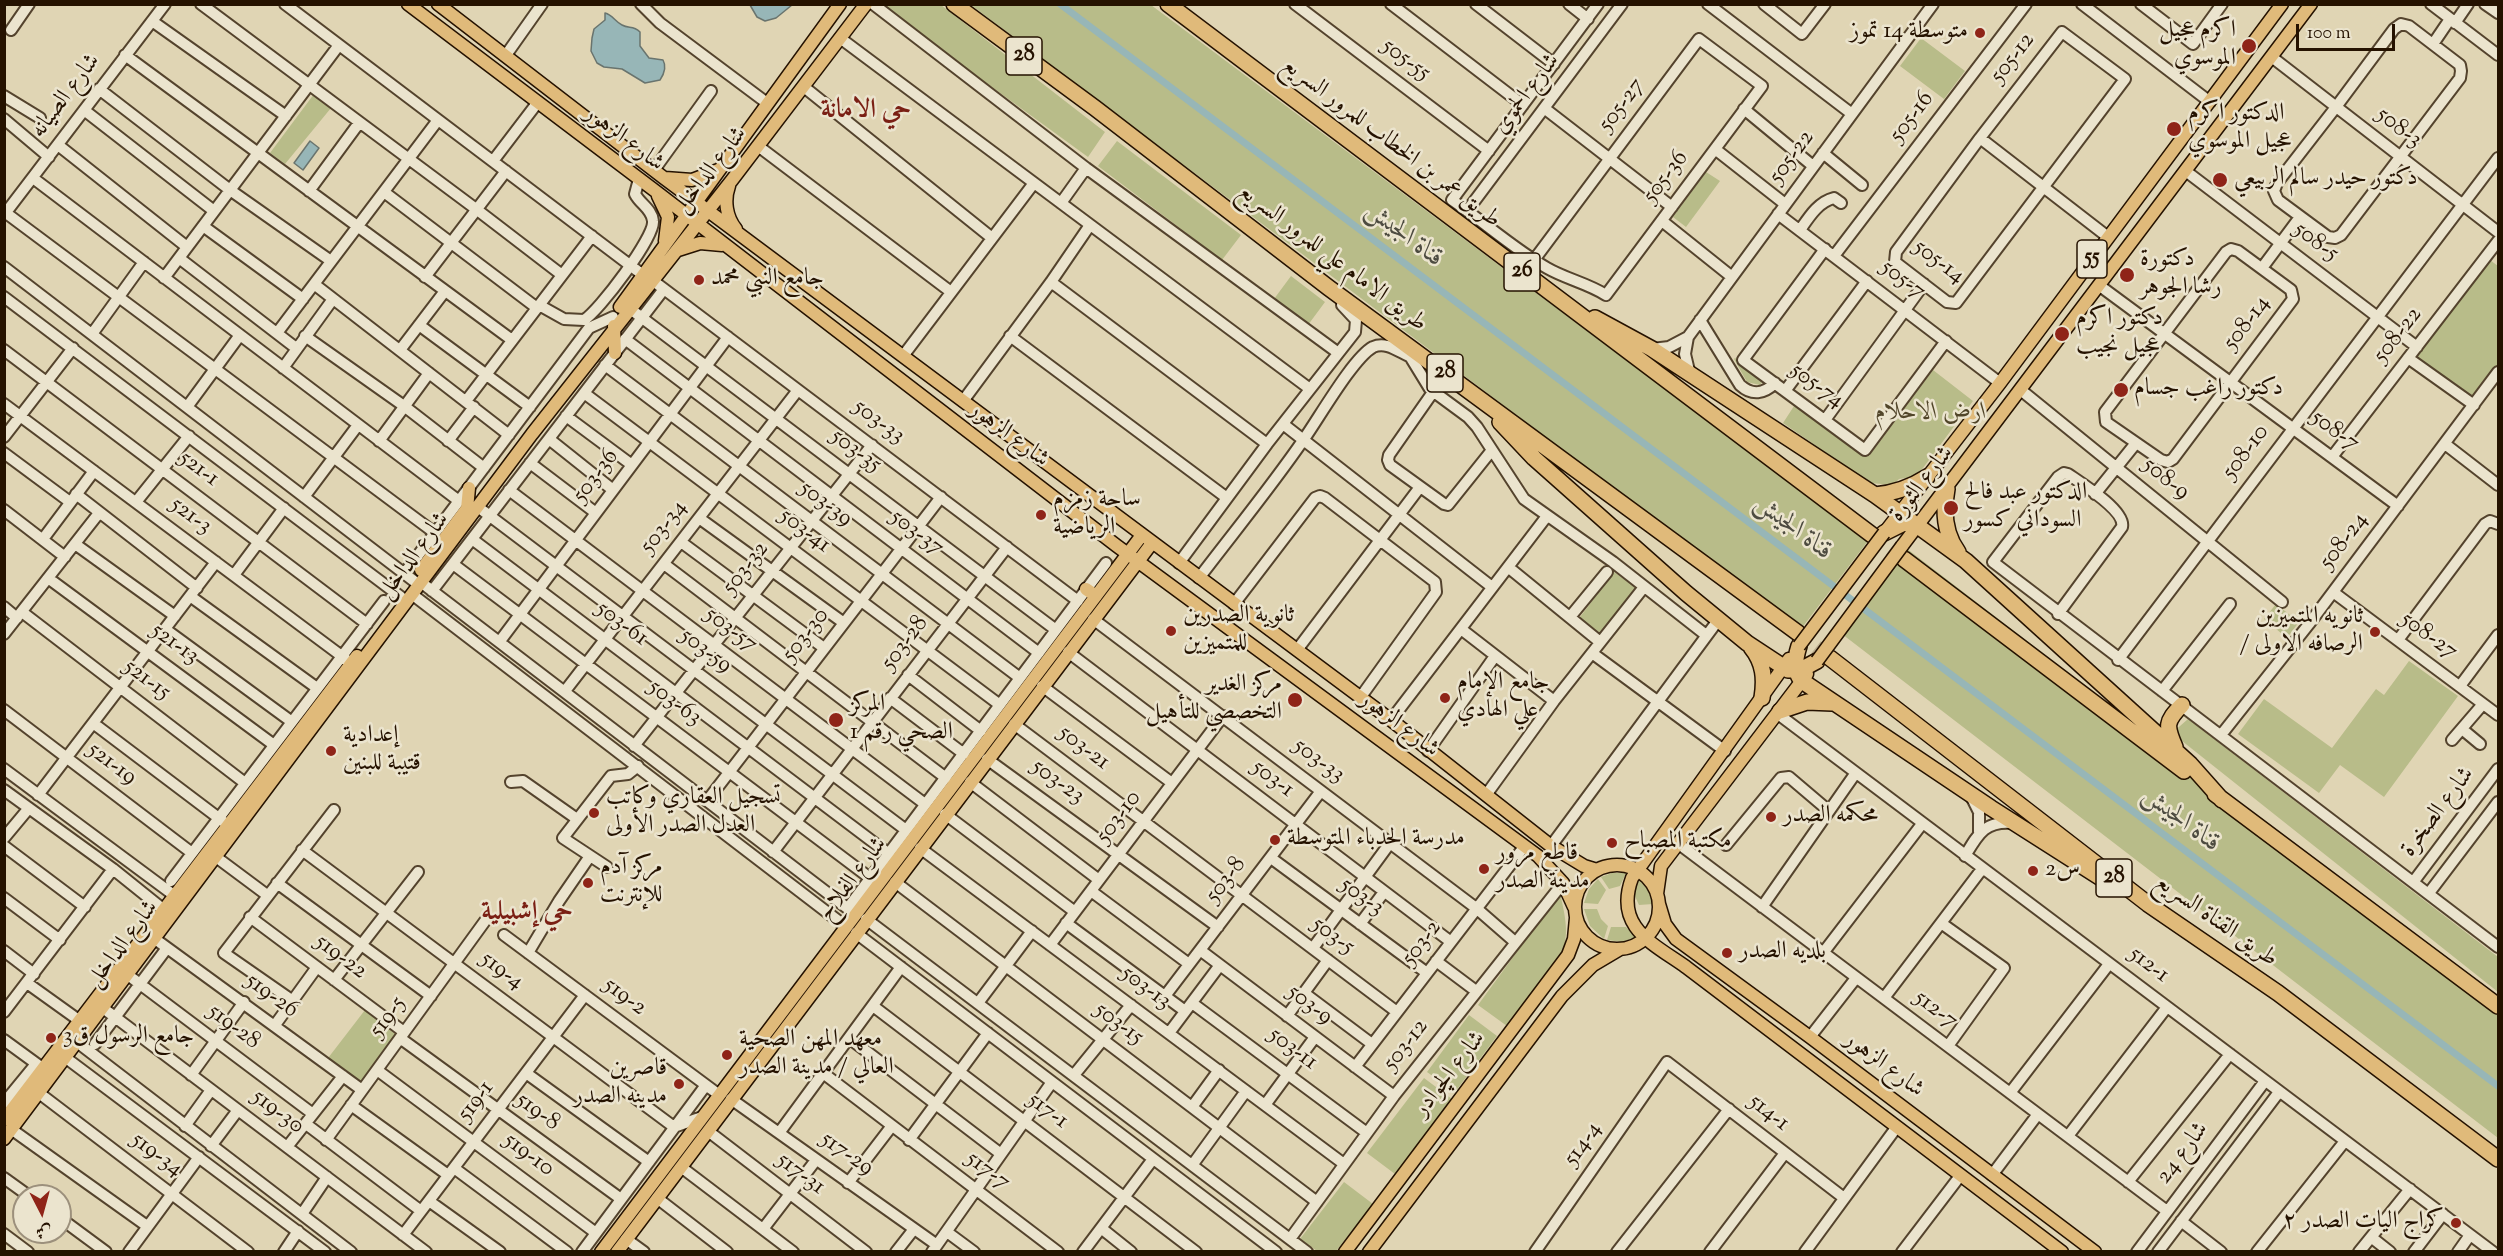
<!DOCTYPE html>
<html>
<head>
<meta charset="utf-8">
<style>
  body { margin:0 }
  #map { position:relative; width:2503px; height:1256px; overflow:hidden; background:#e0d5b4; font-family:"Sorts Mill Goudy",Amiri,serif }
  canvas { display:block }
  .frame { position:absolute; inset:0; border:6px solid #251200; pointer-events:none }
  .north { position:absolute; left:12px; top:1184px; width:60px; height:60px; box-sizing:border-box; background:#ebe4ce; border:2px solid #9c907c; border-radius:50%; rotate:174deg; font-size:16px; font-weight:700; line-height:24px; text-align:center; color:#251200 }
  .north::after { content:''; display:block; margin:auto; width:21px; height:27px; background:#8f2418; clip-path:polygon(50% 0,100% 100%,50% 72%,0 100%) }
  .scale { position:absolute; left:2296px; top:24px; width:99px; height:27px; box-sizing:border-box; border:3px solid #251200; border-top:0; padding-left:8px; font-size:18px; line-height:21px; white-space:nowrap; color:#251200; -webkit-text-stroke:4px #ebe4ce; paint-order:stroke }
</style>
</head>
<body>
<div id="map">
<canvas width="2503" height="1256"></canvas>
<div class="frame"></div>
<div class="north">ش</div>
<div class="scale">100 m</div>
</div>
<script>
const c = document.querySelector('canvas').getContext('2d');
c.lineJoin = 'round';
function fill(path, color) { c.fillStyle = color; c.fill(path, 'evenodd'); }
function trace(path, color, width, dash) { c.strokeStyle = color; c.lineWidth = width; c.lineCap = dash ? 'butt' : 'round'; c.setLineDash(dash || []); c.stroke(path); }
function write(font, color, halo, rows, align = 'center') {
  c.font = font + ' "Sorts Mill Goudy",Amiri,serif'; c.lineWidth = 5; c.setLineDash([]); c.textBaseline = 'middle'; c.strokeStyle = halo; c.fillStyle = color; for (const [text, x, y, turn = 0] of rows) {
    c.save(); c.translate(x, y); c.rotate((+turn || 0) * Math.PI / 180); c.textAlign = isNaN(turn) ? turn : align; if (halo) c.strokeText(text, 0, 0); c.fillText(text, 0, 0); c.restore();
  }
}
const green = new Path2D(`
  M883,5H941L1105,132L1088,157L901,21Z
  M971,5H1151L1868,541L1801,629Z
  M1921,38L1965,71L1944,99L1900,66Z
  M314,94L331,108L285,164L270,153Z
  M1117,141L1241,235L1222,260L1098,166Z
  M1706,172L1720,181L1686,227L1673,217Z
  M2486,257L2498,266V371L2474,405L2408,358Z
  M1291,276L1325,302L1308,325L1274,299Z
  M1735,358L1764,379L1760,385L1747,382L1734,359Z
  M1933,370L1973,401L1917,476L1899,479L1893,485L1870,483L1783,423L1796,403L1869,456Z
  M1906,548L2498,1003V1138L1842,634Z
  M1614,572L1636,588L1599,638L1577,621Z
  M2276,604L2299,622L2287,638L2264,619Z
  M2409,661L2458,696L2384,797L2340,765L2319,793L2238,734L2264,699L2332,748L2376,689L2384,695Z
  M2188,719L2498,957V992L2172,733Z
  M1612,873H1626L1620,886L1609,889L1601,877Z
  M1598,879L1606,890L1598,904L1584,903L1589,889Z
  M1639,879L1649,890L1653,904L1639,905L1633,892Z
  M1560,893C1565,916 1571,937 1559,959L1507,1026L1478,1005Z
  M1584,909H1597L1601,919L1608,926L1604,939L1590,926Z
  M1611,927H1626L1636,937L1622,942L1607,940Z
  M365,1010L400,1038L362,1090L325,1062Z
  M1469,1015L1497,1036L1455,1092L1427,1072Z
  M1424,1078L1452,1099L1395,1174L1367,1153Z
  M1344,1182L1373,1204L1336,1251H1317L1300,1239Z`);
const water = new Path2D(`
  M750,5H792L776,18L765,21L757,17Z
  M605,13C613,15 615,22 622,25C629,29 633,25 640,32V46L649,58L663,60C667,67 664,74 660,80L645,83L622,69L604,67L597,63L591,51L592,38L594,29L605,20Z
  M310,141L319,148L303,170L294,163Z`);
const canal = new Path2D(`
  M1060,4L2498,1086`);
const highwayTunnel = new Path2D(`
  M1872,535L1904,559
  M1798,633L1830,658`);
const minor = new Path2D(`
  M201,4L476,209L562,275
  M285,4L643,275
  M641,4L660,23L767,103
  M873,4L1086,168L1337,352
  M1295,4L1489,151
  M1391,4L1523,105
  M1476,4L1554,64
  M1569,4L1588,19
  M1708,4L1852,114
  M1764,4L1802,34L1825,4
  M2082,4L2210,102
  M2141,4L2193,44L2222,4
  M2431,4L2498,55
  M2485,4L2498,13
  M152,21L286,116
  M2455,23L2468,4
  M2401,24L2409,26L2460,65L2461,71L2460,78L2341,235L2335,238L2328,237L2278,200L2274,191L2277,183L2336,107L2394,29Z
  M11,30L29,4
  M2062,32L2125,79L1956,303L1947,302L1895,262L1896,252L1980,138Z
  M840,38L1310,389
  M2433,44L2450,19
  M125,55L512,340
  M506,55L542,4
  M2273,58L2498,232
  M804,87L992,238
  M99,89L230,190L331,261
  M4,96L40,118
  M1544,108L1672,207
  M1744,109L1813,166
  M84,110L214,211
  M4,119L49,157
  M1980,138L2108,237
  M58,145L187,247
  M758,146L951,292
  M1715,149L1785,204
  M1823,153L1862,185
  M493,161L538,102
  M654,170L711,91
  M2187,172L2417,347
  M33,178L459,501
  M309,191L359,123
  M384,192L537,308
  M1061,203L1086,168
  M1467,211L1622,4
  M6,213L435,533
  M1778,214L2000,383
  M4,215L165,4
  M1662,221L1732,277
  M203,226L303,299
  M1800,230C1809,217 1818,202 1834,198L1841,203
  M1825,249L1743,360L1865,450L1946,341
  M2231,249L2238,251L2291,290L2293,299L2173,459L2168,462L2161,460L2106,422L2105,412L2226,252Z
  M1834,256L2026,4
  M179,258L296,348
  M1534,260L1699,39L1762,86L1606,295C1587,283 1566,279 1547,268C1514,249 1484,222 1452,200L1598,4
  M4,267L414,581
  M2262,268L2300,217
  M425,277L506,171
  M164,278L339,45
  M652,280L1078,601
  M1051,282L1267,444
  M314,284L509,435
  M2100,286L2398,506
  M4,297L401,597
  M539,305L564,319L584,320C599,311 655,237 653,221C652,209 640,204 635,194L639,179
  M629,308L1056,630
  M1700,320L1740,385C1752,396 1764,394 1775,383
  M419,325L530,407
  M277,333L438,120
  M92,334L144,262
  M305,336L404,406L484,468
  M1010,336L1227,498
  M1688,337L1685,354L1690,375
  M625,339L1039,653
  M1652,349L1669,347L1688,337L1933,4
  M4,350L367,624
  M400,350L445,291
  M903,356L1034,183
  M1411,358L1430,389L1468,417L1477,427L1524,499L1613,562L1706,635
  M2408,358L2474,405
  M605,365L1020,678
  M283,368L333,299
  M1785,391L1867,281
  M2022,391L2282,602
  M1433,392L1389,455L1388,460L1390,465L1444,504L1448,505L1492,450
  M584,393L1000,705
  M466,401L592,236
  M963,401L1051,282L1090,225
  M4,404L351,663
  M187,407L240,335
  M566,416L632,465
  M1825,420L1924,284
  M1283,424L1492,587
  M4,437L73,348
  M549,439L613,490
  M379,441L429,373
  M448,441L474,407
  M2445,444L2498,485
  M4,453L70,502
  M2332,457L2498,241
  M530,463L596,513
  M509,490L925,804
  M76,494L197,588
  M2095,494L2136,443
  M304,497L358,425
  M136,502L189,436
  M478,507L906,830
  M4,510L65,557
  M699,518L844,623
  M43,539L94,471
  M472,539L889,854
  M681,542L824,648
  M75,544L175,616
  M1179,563L1267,444L1355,332L1356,320L1342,305
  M453,564L870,878
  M664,564L946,778
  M1508,567L1600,642
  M404,574L589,328L613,317
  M234,575L284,508
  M48,578L274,745
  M1199,578C1234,532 1271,487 1304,439C1319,418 1353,358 1373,347C1388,340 1402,355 1416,359
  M422,583L855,914
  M432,591L664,289
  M2333,592L2498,715
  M413,595L845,926
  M190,596L317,688
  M1234,604L1315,498L1320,496L1325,498L1435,582L1436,592L1360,698
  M4,607L17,618
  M22,612L245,783
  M2058,614L2122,527C2126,511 2081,483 2068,474L2064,473L2058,477L1993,562L2498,947
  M1570,617L1607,572
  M1093,619L1476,908L1515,942
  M165,629L292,722
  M1461,629L1554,701
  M4,634L99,513
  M2398,640L2485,524L2490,521L2498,524
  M500,641L728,337
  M1297,650L1420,487
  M1068,652L1451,942
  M1592,653L1725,751
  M2118,660L2498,158
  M908,675L981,731
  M1042,686L1172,783
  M2460,686L2498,635
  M565,691L798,390
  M2162,691L2230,604
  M890,698L964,754
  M4,710L192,853
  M1778,714L2493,1252
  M1391,720L1547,516
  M93,723L224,822
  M1014,724L1397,1012
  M2462,729L2480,744
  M2221,735L2309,624L2498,372
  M2452,740L2483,704
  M634,746L872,445
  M1428,751L1495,656
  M987,759L1218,927
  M4,769L175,896
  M511,782L523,781L577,819
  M970,782L1099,880
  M4,790L113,869L164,910
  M38,795L216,562
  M1486,795L1554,701L1644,587
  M1971,796L1979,812V832
  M707,801L941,497
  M945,814L1075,912
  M4,838L29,808
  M1679,844L2167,1211
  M1726,845L1781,778L1789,777L1829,811
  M4,846L85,907
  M1551,846L1719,619
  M920,848L1344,1164
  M302,850L674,1127L702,1117
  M773,852L1007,547
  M1965,856C1978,834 1985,820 2014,823
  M216,857L267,895
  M1271,858L1427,973
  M607,867L563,838L611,776L628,774L638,766
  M171,881L384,601
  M2414,881L2498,769
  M895,882L1317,1202
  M277,883L431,996
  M1091,891L1189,964
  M2429,893L2498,802
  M4,898L60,940
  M1762,907L1855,774
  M848,908L1106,563
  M250,917L404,1032
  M866,919L1307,1252
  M1066,923L1185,1011
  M1941,923L2004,968L1948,1046
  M1360,924L1384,892
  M856,933L1276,1252
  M504,935L718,1094
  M155,939L362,1090
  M1050,945L1223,716
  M1313,948L1390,843
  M1200,950L1394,1096
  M4,951L34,974
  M528,953L559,901L590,856
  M1823,953L1922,824
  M1436,961L1476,991
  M128,975L313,1114
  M334,980L418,872
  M27,983L80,1021
  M1304,993L1372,1044
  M1165,996L1321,791
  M1884,998L1982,869
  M293,1001L224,953L334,810
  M978,1003L1032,931
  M1192,1003L1367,1133
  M873,1006L1196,1252
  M103,1008L426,1252
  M4,1012L113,869
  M1287,1016L1328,960
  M275,1025L317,967
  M1169,1033L1220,965
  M1810,1037L1856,978
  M400,1038L621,1199
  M849,1038L1001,1154
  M4,1040L41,1067
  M77,1042L351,1252
  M95,1044L167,948
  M66,1058L325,1252
  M1355,1067L1524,847
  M377,1070L596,1233
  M526,1073L649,1162
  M823,1073L1058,1252
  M191,1075L244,1002
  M1074,1075L1131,1005
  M39,1093L248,1252
  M2010,1093L2109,964
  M731,1099L937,1245
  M4,1103L36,1064
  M351,1105L448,1175
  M1265,1105L1315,1037
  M1192,1107L1219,1070
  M306,1124L421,1211
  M185,1126L211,1090
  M11,1129L147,1226
  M708,1131L866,1252
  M779,1133L901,967
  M2068,1136L2167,1007
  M326,1140L485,921
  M909,1140L988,1033
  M211,1146L238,1110
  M287,1147L343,1076
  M1193,1164L1246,1091
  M681,1167L793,1252
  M454,1168L567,1252
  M1992,1175L2038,1114
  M4,1178L29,1196
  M2128,1182L2230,1054
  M848,1183L891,1127
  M657,1198L727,1252
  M429,1201L500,1252
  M302,1214L327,1177
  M60,1218L106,1252
  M2181,1221L2221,1252
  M1101,1228L1131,1252
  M763,1229L816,1160
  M947,1232L974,1252
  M4,1234L28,1252
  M403,1235L585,995
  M2371,1237L2390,1252
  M626,1239L644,1252
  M1290,1239L1394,1096L1563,883
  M129,1252L199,1157
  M284,1252L298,1231
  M582,1252L706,1085
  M896,1252L914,1229
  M932,1252L1052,1082
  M1083,1252L1153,1159
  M1535,1252L1667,1062L1844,1198
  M1617,1252L1729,1109
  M1710,1252L1785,1153
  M1805,1252L1896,1128
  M1902,1252L1960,1176
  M2137,1252L2265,1081
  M2158,1252L2279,1092
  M2257,1252L2345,1141
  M2359,1252L2410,1189
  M2414,1252L2443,1214
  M2458,1252L2470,1235`);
const major = new Path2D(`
  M408,4L654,190L1117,546L1538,856L1563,883L1574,907
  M438,4L664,178L1391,720L1551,846L1584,866L1597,870
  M665,178L692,180L718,170
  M729,186C724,200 726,217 736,229
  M658,196L668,217L665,241
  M678,250L700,243L722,245
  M620,307L840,4
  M614,326L615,353
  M467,509L469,488
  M1885,532L2000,383L2282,4
  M1902,546L2311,4
  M421,570L468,507
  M1086,589L1096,596
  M1789,659L1632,878C1614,927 1652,943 1686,967L2062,1252
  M1575 907a42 42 0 1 1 84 0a42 42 0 1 1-84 0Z
  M1657,894L1661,866L1807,674
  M1659,904L1665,924L1676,939L1810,1037L2095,1252
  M4,1120L357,656
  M4,1139L532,434L732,180L866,4
  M601,1252L1142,535
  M617,1252L1152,543
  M1345,1252L1568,955L1574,939L1576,918
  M1369,1252L1562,996L1593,965L1620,949`);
const highway = new Path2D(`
  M954,4L1095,108L1329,288L1798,633
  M1168,4L1872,535
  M1595,318L1652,349L1875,495L1966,561L2190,764L2222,800
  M1500,422L1534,458L1686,593L1747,643L1788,670L1804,668L1817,661
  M1947,489C1943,511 1944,533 1958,552
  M1875,495C1895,493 1910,488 1927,477
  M1884,533L1904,523L1918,525
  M1904,559L2184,771
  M1799,646C1795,659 1793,671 1802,681L1991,808L2104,880
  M1751,647C1764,663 1765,679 1762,698
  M1830,658L2148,904L2278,993L2498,1159
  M1780,711L1807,702L1832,703
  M2175,747C2166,726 2165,722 2182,705
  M2215,794L2498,1006`);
const majorBridge = new Path2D(`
  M1799,646L1884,533
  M1817,661L1902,546`);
const markers = [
  [1980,33,6,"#8f2418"],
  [2249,46,8,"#8f2418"],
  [2174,129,8,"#8f2418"],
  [2220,180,8,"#8f2418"],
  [2127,275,8,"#8f2418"],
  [699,280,6,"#8f2418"],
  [2062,334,8,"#8f2418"],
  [2121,390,8,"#8f2418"],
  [1951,508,8,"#8f2418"],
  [1041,515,6,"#8f2418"],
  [1171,631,6,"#8f2418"],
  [2375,632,6,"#8f2418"],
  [1445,698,6,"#8f2418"],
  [1295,700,8,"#8f2418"],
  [836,720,8,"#8f2418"],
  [331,751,6,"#8f2418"],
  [594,813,6,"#8f2418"],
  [1771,817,6,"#8f2418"],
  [1275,840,6,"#8f2418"],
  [1612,843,6,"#8f2418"],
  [1484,869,6,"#8f2418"],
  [2033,871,6,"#8f2418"],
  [588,883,6,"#8f2418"],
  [1727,953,6,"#8f2418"],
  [51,1038,6,"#8f2418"],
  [727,1055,6,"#8f2418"],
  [679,1084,6,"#8f2418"],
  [2456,1223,6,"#8f2418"]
];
const shields = [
  [1024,56,36],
  [2092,259,30],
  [1522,272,36],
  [1445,373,36],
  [2114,878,36]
];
const shieldNames = [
  ["28",1024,56],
  ["55",2092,259],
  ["26",1522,272],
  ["28",1445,373],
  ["28",2114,878]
];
const poiNames = [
  ["اكرم عجيل",2236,32,"right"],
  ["الموسوي",2236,60,"right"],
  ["متوسطة 14 تموز",1968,33,"right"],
  ["الدكتور اكرم",2188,115],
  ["عجيل الموسوي",2188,143],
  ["دكتور حيدر سالم الربيعي",2234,180],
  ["دكتورة",2140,261],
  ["رشا الجوهر",2140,289],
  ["جامع النبي محمد",711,280],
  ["دكتور اكرم",2076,320],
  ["عجيل نجيب",2076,348],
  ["دكتور راغب جسام",2134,390],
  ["الدكتور عبد فالح",1964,494],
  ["السوداني كسور",1964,522],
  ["ساحة زمزم",1053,501],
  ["الرياضية",1053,529],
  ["ثانوية الصدرين",1183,617],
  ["للمتميزين",1183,645],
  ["ثانويه المتميزين",2363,618,"right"],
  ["/ الرصافه الاولى",2363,646,"right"],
  ["جامع الإمام",1457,684],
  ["علي الهادي",1457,712],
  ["مركز الغدير",1282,686,"right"],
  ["التخصصي للتأهيل",1282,714,"right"],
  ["المركز",850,706],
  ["الصحي رقم 1",850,734],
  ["إعدادية",343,737],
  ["قتيبة للبنين",343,765],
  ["تسجيل العقاري وكاتب",606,799],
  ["العدل الصدر الأولى",606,827],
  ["محكمه الصدر",1783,817],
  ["مدرسة الحدباء المتوسطة",1287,840],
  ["مكتبة المصباح",1624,843],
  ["قاطع مرور",1496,855],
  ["مدينة الصدر",1496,883],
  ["مركز آدم",600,869],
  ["للإنترنت",600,897],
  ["س2",2045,871],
  ["بلديه الصدر",1739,953],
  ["جامع الرسول ق3",63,1038],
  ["معهد المهن الصحية",739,1041],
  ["العالي / مدينة الصدر",739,1069],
  ["قاصرين",667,1070,"right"],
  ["مدينه الصدر",667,1098,"right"],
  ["كراج اليات الصدر ٢",2444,1223,"right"]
];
const streetNames = [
  ["505-12",2014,59,-52],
  ["505-55",1405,61,37],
  ["شارع الحموي",1528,95,-53],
  ["شارع الصيانه",67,97,-53],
  ["505-27",1623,106,-53],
  ["505-16",1913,118,-53],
  ["508-3",2398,129,38],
  ["شارع الزهور",623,140,37],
  ["طريق عمر بن الخطاب للمرور السريع",1390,144,37],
  ["505-22",1793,158,-54],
  ["شارع الداخل",712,171,-52],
  ["505-36",1667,178,-53],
  ["508-5",2315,243,37],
  ["طريق الامام علي للمرور السريع",1331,259,37],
  ["505-14",1938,263,37],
  ["505-7",1902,281,37],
  ["508-14",2248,324,-53],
  ["508-22",2399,336,-52],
  ["505-74",1816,387,36],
  ["503-33",878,423,37],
  ["508-7",2334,432,36],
  ["شارع الزهور",1008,436,37],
  ["503-35",855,452,37],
  ["508-10",2247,453,-53],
  ["521-1",198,470,37],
  ["503-36",597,477,-53],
  ["508-9",2165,480,39],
  ["شارع الثورة",1923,485,-52],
  ["503-39",825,505,37],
  ["521-3",190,517,37],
  ["503-34",665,528,-52],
  ["503-41",804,532,37],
  ["503-37",916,534,37],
  ["508-24",2345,542,-53],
  ["شارع الداخل",415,557,-53],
  ["503-32",747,569,-52],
  ["503-61",621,625,37],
  ["503-57",730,631,37],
  ["503-30",807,636,-52],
  ["508-27",2428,637,36],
  ["503-28",906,644,-53],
  ["521-13",174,645,36],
  ["503-59",705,652,37],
  ["521-15",146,681,37],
  ["503-63",674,704,37],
  ["شارع الزهور",1398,726,37],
  ["503-21",1083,749,37],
  ["503-33",1318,762,37],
  ["521-19",111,765,37],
  ["503-1",1272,780,37],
  ["503-23",1057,783,36],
  ["شارع الصخرة",2439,813,-53],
  ["503-10",1120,818,-53],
  ["شارع الفلاح",854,880,-53],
  ["503-8",1227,881,-53],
  ["503-3",1361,898,36],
  ["طريق القناة السريع",2215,922,35],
  ["503-5",1332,937,37],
  ["503-2",1423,944,-53],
  ["شارع الداخل",124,945,-53],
  ["519-22",340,958,37],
  ["512-1",2148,966,37],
  ["519-4",501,972,37],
  ["503-13",1145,989,37],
  ["519-26",271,997,36],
  ["519-2",624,998,37],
  ["503-9",1309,1006,37],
  ["512-7",1935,1011,37],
  ["519-5",389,1018,-54],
  ["503-15",1118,1025,37],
  ["519-28",233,1028,37],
  ["503-12",1407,1046,-52],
  ["503-11",1292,1050,37],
  ["شارع الزهور",1883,1066,37],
  ["شارع الچوادر",1451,1075,-52],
  ["519-1",477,1102,-53],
  ["517-1",1047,1112,37],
  ["519-30",277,1113,37],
  ["519-8",537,1113,36],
  ["514-1",1768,1114,38],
  ["514-4",1584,1145,-55],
  ["شارع 24",2184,1154,-53],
  ["517-29",846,1155,35],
  ["519-34",156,1156,37],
  ["519-10",528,1156,37],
  ["517-7",987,1172,37],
  ["517-31",800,1175,37]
];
const parkNames = [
  ["ارض الاحلام",1931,414]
];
const waterNames = [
  ["قناة الجيش",1403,236,37],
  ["قناة الجيش",1792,529,37],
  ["قناة الجيش",2180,821,37]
];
const quarterNames = [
  ["حي الامانة",866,112],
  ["حي إشبيلية",527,914]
];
fill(green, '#b8bc89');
fill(water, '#97b6b7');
trace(water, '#69746e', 1.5);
trace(canal, '#97b6b7', 7);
trace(highwayTunnel, '#bbae90', 15, [15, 8]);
trace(minor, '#54432d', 14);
trace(major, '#251200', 15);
trace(highway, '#251200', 18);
trace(minor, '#ebe4ce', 10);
trace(major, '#e0ba7a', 12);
trace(highway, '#e0ba7a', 15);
trace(majorBridge, '#251200', 15, []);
trace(majorBridge, '#e0ba7a', 12);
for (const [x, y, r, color] of markers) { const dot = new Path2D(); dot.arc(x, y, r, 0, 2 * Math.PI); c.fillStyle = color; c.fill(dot); trace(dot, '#ebe4ce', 2); }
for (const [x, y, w] of shields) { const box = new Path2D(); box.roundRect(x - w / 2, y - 19, w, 38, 4.5); c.fillStyle = '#ebe4ce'; c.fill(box); trace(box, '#251200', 1.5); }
write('bold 22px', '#251200', null, shieldNames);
write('24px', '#251200', '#ebe4ce', poiNames, 'left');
write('24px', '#251200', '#ebe4ce', streetNames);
write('italic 24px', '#514529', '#ebe4ce', parkNames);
write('italic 26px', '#4d4b40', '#ebe4ce', waterNames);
write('bold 27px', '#7a1f14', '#ebe4ce', quarterNames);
</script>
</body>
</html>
